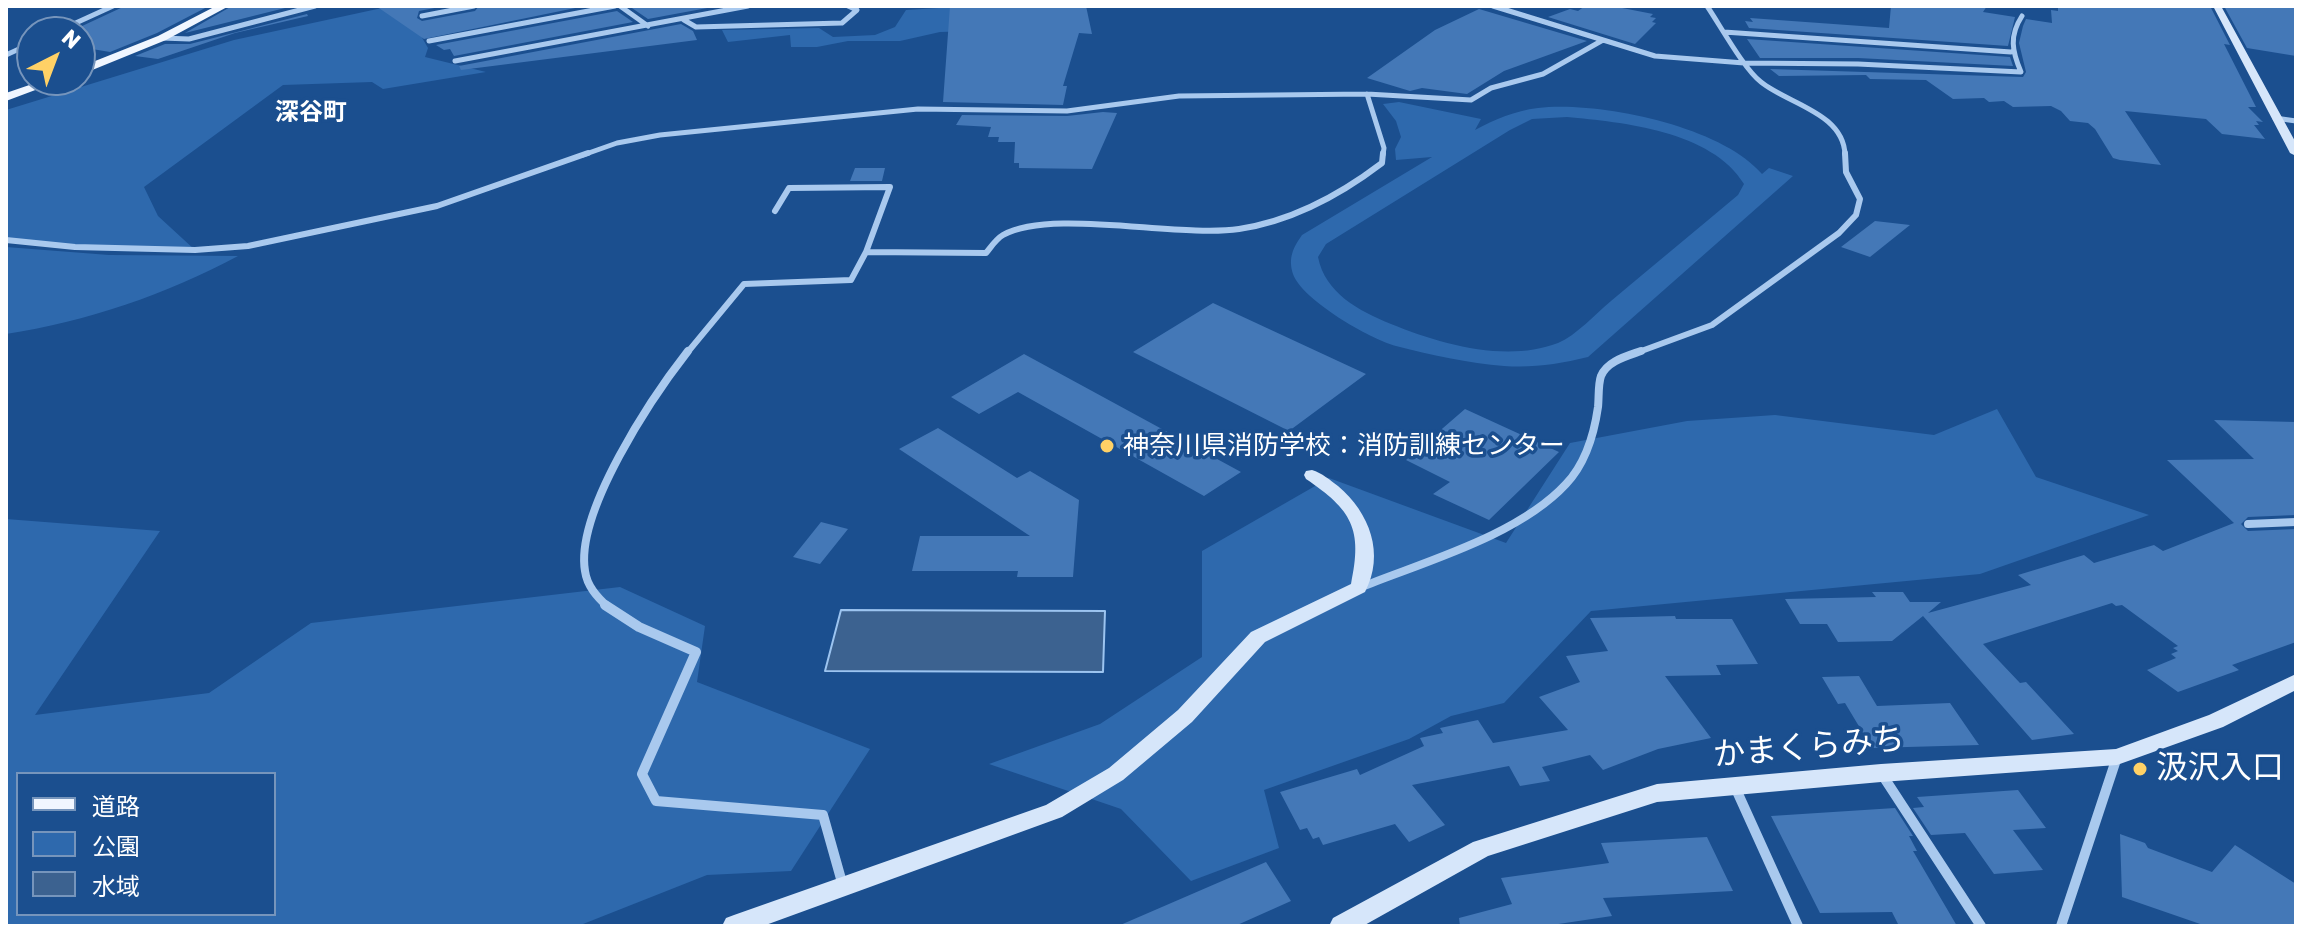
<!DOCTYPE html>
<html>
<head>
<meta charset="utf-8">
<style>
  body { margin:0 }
  #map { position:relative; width:2302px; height:932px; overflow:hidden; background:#1b4f8f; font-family:Rubik,"Noto Sans JP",sans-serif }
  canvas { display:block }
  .frame { position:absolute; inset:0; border:8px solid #fff; pointer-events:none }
  .legend { position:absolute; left:16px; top:772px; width:260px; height:144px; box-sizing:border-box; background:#1b4f8f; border:2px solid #7695bc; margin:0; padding:10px 14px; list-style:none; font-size:24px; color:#fff }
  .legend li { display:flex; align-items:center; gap:16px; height:40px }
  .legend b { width:40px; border:2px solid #7695bc }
  .north { position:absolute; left:16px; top:16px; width:80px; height:80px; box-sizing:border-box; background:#1b4f8f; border:2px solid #7695bc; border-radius:50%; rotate:42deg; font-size:22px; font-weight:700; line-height:32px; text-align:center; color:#fff }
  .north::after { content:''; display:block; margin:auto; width:28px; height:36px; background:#ffd166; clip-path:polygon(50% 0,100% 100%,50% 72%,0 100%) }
</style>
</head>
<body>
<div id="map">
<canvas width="2302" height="932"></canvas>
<div class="frame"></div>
<ul class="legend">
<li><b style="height:10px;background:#f0f6ff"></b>道路</li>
<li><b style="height:22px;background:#2e69ad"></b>公園</li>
<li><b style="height:22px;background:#3c6290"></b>水域</li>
</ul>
<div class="north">N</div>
</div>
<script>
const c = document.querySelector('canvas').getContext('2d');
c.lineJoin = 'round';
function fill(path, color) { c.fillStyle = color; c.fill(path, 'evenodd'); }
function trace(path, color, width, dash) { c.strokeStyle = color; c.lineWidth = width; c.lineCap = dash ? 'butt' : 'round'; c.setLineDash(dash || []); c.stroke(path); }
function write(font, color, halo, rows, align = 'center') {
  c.font = font + ' Rubik,"Noto Sans JP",sans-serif'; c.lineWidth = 7; c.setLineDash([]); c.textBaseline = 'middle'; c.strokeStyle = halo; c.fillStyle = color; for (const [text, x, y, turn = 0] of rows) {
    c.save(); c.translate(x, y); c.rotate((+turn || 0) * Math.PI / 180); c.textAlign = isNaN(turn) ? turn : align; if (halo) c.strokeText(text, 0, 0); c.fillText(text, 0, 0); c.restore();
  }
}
const green = new Path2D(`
  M971,6L1007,30L940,32L900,41H848L817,47H791L790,35L728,42L722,30L819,28L833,37L875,35L895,27L906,10Z
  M382,8L408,13L428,48L425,57L486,72L383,89L372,82L283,85L144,187L158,216L195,250L75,247L6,240V110L234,40Z
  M1399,102L1481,119L1475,130C1496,119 1514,111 1538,108C1599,101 1721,126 1762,174L1769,168L1793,176L1588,357C1559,364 1534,368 1504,366C1469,363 1430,355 1396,346C1370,339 1302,300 1293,274C1288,258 1293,248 1302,235L1432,157L1396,160L1395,149L1401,137L1396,121L1383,104ZM1567,117C1622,122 1712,131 1744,184L1738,195C1696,230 1653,266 1611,301C1595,314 1577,335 1558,343C1506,363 1440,344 1391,324C1359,311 1325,293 1318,257L1326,244L1510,130L1532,119Z
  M6,247L109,255L238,256C167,294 86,322 6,334Z
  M1997,409L2036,477L2149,515L1980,574L1591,611L1504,703L1451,716L1409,739L1264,790L1279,848L1191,881L1121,809L989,764L1100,724L1202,657V551L1329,478L1506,543L1570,443L1687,421L1775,415L1934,435Z
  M6,519L160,531L35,715L209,693L311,623L620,587L705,626L697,682L870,749L791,871L707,875L578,926H6ZM18,774H274V914H18Z`);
const water = new Path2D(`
  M841,610L1105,611L1103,672L825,671Z`);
const building = new Path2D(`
  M125,6H209L157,33L110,52L80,47V27Z
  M232,6H293L185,33Z
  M376,6H445L419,11L417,18L422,21L475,11L479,6H585L424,39Z
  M629,6H718L648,19Z
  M950,6H1086L1092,34L1079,33L1063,86H1067L1063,105L943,102Z
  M1585,6H1612L1653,14L1650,17L1656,18L1652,22L1656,23L1635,44L1548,17L1570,9L1578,11Z
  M1891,6H1987L1983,12L2015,17L2008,46L1749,28L1745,21L1753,22L1750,18L1889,28Z
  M2058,6H2210L2230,45L2224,44L2256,107H2248L2263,122L2256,121L2259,125H2254L2265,139L2222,134L2206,119L2125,111L2161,165L2120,160L2113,158L2095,129L2088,123L2070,121L2061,111L2051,106L2013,107L2004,101L1989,102L1984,98L1953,99L1926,80L1870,79L1866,75L1779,76L1770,69L2023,77L2026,72L2019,43L2023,26L2026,19L2052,23L2051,10L2058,11Z
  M2224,6H2296V56L2247,48Z
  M1479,9L1587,41L1504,71L1467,94L1422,88L1410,91L1367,78L1435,30Z
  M617,11L633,22L454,56L450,49L444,50L436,45Z
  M307,14L308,16L235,33L158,59L135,56L165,44H190Z
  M681,24L693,31L697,40L461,70L459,66Z
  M1747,39L2010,57L2013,66L1858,58H1760Z
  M1103,112L1117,113L1092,169L1019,168V163H1014L1015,142H998L999,137H988L991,127L956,125L962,115L1067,116Z
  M855,168H885L882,181H850Z
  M1875,221L1910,225L1870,257L1841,247Z
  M1213,303L1366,374L1289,431L1133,352Z
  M1024,354L1241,472L1204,496L1018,392L979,414L951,397Z
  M1465,409L1559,452L1489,520L1433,494L1450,482L1406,460Z
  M2214,420L2296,422V515L2248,517L2241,524L2248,531L2296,529V642L2232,665L2239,670L2178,692L2147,670L2176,658L2171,654L2178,651L2173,648L2178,646L2122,605L2116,606L2112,603L1983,644L2020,683L2026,682L2074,734L2032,740L1923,616L1892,641L1838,642L1827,624H1800L1785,599L1876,597L1872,592H1903L1910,602H1941L1928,613L2031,585L2018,575L2084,555L2094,563L2154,545L2163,551L2234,523L2167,460L2254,459Z
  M938,428L1017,478L1030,471L1079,500L1073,577H1017L1018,571H912L920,536H1030L899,449Z
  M821,522L848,529L820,564L793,557Z
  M1675,616L1676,619H1732L1758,664L1716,665L1721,675L1665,676L1711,738L1658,749L1603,770L1590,755L1542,767L1550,781L1520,786L1509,766L1412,785L1445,825L1409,842L1395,824L1323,845L1319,837L1313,839L1307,828L1300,830L1280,792L1357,769L1360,775L1424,746L1420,738L1443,733L1440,728L1478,720L1493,743L1568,730L1539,697L1580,682L1566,656L1608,651L1590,618Z
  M1859,676L1877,706L1950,703L1979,745L1872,748L1845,703L1838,704L1822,677Z
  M2018,790L2046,828L2013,830L2043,870L1994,874L1965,833L1931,835L1913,808L1924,807L1917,797Z
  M1895,808L1913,836H1909L1917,851H1913L1957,926H1899L1892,912L1820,913L1771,816Z
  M2120,834L2145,843L2148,848L2212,872L2235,845L2296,884V926H2206L2122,897Z
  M1707,837L1733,891L1603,898L1612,916L1545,926H1460L1459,918L1512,904L1501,878L1609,863L1601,843Z
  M1266,862L1291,901L1235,926H1118Z`);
const streetFar3 = new Path2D(`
  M620,6L648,26
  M1493,6L1655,56L1744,63L1858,64L2021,72C2012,51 2009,36 2022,16
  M1707,6C1720,25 1744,69 1761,82C1788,104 1844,113 1845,155
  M422,16L474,6
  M684,20L696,27L842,23L857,10L848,6
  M56,32L113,6
  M1724,32L2011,52
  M162,38L189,39L315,6
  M429,41L615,6
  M6,55L32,43
  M455,61L748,6
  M1367,94L1384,148L1383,155
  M2275,118L2296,121
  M583,155L617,143L660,135L918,109L1067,111L1179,96L1367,94L1471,100L1491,88L1543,74L1603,40`);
const streetFar2 = new Path2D(`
  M775,211L789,188L890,187L866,252
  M6,240L75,247L195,250L248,246L437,206L588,153
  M687,353L744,284L851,280L866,252L986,253C991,247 996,239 1003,235C1051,208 1178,238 1239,229C1292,221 1340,195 1382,163L1383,153
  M1636,353L1712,325L1839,233L1856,215L1860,199L1846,172L1845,153`);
const streetFar1 = new Path2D(`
  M2248,524L2296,522
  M1359,588C1423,562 1518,536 1566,484C1586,463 1594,435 1598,407C1599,398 1598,384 1601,376C1607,361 1627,356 1641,351
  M608,607C597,597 587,586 585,571C575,512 652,397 688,351`);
const street = new Path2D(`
  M605,605L639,627L696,652L642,774L656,801L823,815L843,886
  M1881,773L1981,926
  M1735,787L1798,926
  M2061,926L2117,757`);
const secondary = new Path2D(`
  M2213,6H2221L2296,143V156L2290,153Z
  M1312,470C1322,473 1330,480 1338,486C1370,513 1385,554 1365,592L1265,642L1192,722L1123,780L1062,817L763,926H722L726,918L734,915L1046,805L1109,768L1178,710L1251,632L1351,584C1363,529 1352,510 1306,479L1304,475L1306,471Z
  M2296,674V690L2223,727L2117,765L1881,782L1657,802L1488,856L1363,926H1329L1333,918L1473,842L1657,784L1881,764L2116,749L2209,715Z`);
const primary = new Path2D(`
  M216,6H229L166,40L80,75V67L158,36Z
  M44,80H62L6,101V93Z`);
const markers = [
  [1107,446,8,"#ffd166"],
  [2140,769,8,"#ffd166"]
];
const farNeighbourhoodnames = [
  ["深谷町",311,113]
];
const poiNames = [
  ["神奈川県消防学校：消防訓練センター",1123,446]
];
const nearStreetnames = [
  ["かまくらみち",1809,748,-5]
];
const nearPoinames = [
  ["汲沢入口",2156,769]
];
fill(green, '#2e69ad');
fill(water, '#3c6290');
trace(water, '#9cc4f0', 2);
fill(building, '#4478b7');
trace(streetFar3, '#a9c9ee', 5);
trace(streetFar2, '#a9c9ee', 6);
trace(streetFar1, '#a9c9ee', 8);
trace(street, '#a9c9ee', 10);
fill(secondary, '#d6e6fa');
fill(primary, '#f0f6ff');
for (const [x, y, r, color] of markers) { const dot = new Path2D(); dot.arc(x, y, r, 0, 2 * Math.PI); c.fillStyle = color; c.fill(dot); trace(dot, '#1b4f8f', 3); }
write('bold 24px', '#fff', '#1b4f8f', farNeighbourhoodnames);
write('26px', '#fff', '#1b4f8f', poiNames, 'left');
write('32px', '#fff', '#1b4f8f', nearStreetnames);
write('32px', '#fff', '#1b4f8f', nearPoinames, 'left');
</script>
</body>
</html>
